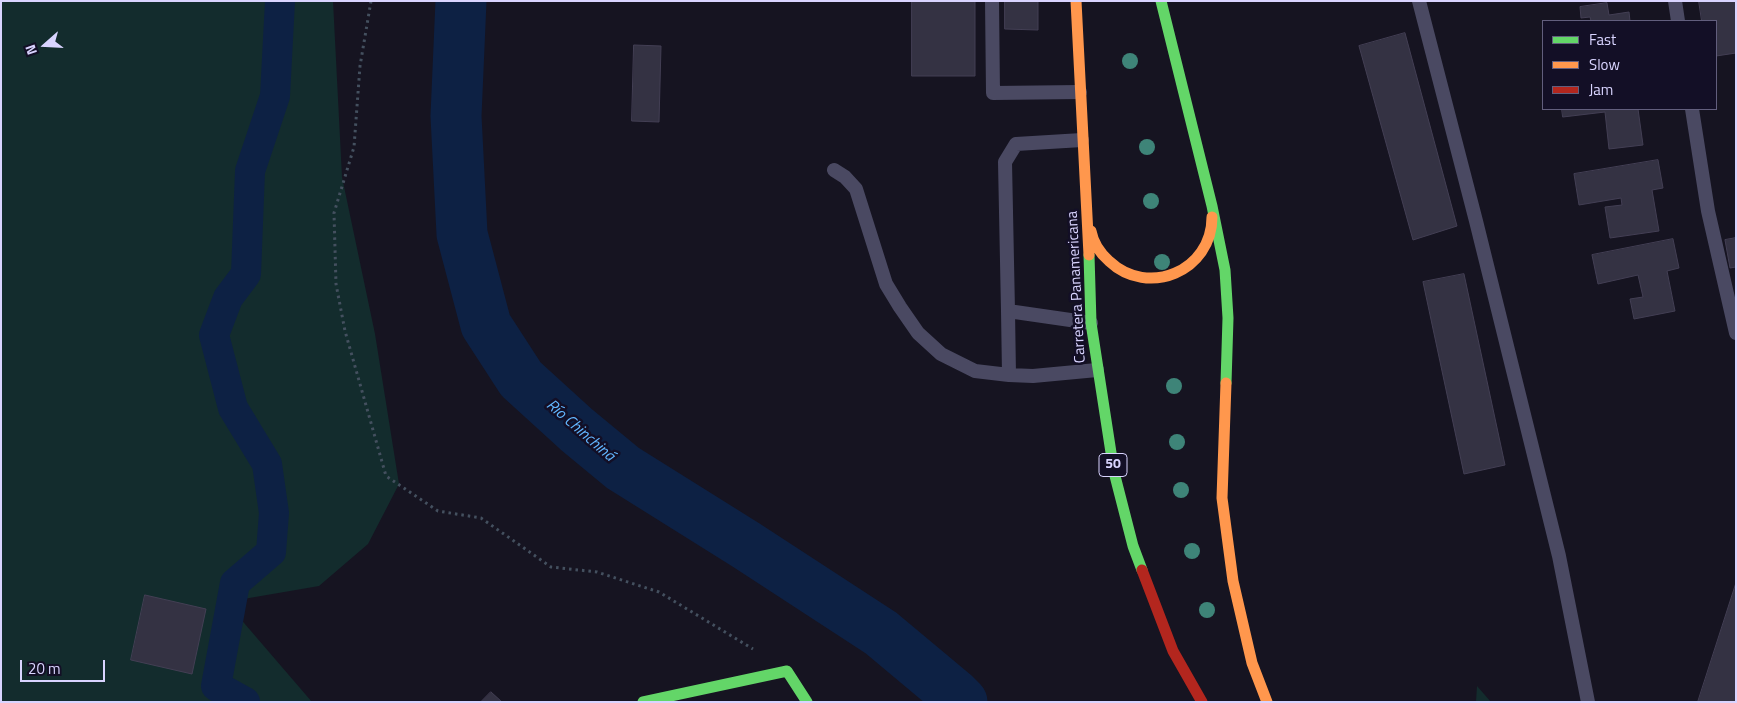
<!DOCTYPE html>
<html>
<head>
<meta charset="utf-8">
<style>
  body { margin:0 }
  #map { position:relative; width:1737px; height:703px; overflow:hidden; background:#161421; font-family:"Titillium Web",sans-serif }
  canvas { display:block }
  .frame { position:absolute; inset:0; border:2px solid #d9d4ff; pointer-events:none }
  .legend { position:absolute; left:1542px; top:20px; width:175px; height:90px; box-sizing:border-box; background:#130f26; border:1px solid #625e7d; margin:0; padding:6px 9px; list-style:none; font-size:15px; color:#d9d4ff }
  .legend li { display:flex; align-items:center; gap:10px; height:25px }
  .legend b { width:25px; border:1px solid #625e7d }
  .north { position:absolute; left:20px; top:20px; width:50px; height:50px; -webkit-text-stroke:4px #130f26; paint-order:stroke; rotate:251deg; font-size:14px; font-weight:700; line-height:20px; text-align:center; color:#d9d4ff }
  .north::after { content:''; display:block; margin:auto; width:18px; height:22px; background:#d9d4ff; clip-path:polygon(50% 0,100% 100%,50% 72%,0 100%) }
  .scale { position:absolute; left:20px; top:660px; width:85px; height:22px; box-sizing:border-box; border:2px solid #d9d4ff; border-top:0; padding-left:6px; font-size:15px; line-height:18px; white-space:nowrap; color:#d9d4ff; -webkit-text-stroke:4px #130f26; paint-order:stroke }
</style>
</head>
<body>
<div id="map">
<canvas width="1737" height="703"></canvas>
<div class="frame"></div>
<ul class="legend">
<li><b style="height:6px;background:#63d668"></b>Fast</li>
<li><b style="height:6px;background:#ff974d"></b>Slow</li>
<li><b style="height:6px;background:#b3261e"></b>Jam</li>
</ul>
<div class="north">N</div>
<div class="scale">20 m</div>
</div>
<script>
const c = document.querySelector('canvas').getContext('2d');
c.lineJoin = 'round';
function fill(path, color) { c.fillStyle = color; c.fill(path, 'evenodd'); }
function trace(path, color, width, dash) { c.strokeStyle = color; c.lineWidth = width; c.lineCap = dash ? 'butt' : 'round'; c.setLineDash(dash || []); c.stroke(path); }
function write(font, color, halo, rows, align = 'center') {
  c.font = font + ' "Titillium Web",sans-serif'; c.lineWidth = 5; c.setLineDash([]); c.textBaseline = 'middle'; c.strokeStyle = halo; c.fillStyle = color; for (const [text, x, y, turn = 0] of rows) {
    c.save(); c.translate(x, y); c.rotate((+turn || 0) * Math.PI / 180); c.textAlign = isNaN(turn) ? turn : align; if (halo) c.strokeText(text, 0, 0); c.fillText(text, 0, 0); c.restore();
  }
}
const green = new Path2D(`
  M1,1H333L342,177L375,334L399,484L368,544L319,586L226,602L312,702H1Z
  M1477,686L1491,702H1476Z`);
const canal = new Path2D(`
  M245,702L216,686L235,583L271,552L274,513L267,464L233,408L214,335L228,298L246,274L250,171L275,96L280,1`);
const river = new Path2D(`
  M461,1L456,116L462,234L486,325L521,379L577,430L623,468L746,545L881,633L954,694L962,702`);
const building = new Path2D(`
  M912,1H975V76H912Z
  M1005,1H1038V30L1005,29Z
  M1699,1H1736V53L1716,56V21H1702Z
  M1607,3L1609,15L1629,12L1630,21H1591L1590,17L1581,18L1580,7Z
  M1405,33L1457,226L1413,240L1359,46Z
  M634,45L661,46L659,122L632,121Z
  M1562,109H1638L1643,145L1609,149L1605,112L1563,117Z
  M1658,160L1663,188L1652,190L1659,231L1610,238L1605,207L1622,205L1621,198L1579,205L1574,174Z
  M1736,238V267L1730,268L1725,240Z
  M1673,239L1679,268L1667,271L1675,311L1634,319L1630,299L1643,297L1638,275L1598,284L1592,255Z
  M1464,274L1505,465L1464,474L1423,282Z
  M1736,583V702H1698Z
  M145,595L206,609L192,674L131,660Z
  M491,692L502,702H481Z`);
const path = new Path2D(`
  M371,1L360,66L354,147L334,213L336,284L345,331L386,476L438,511L481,518L551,567L597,572L659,592L753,649`);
const lane = new Path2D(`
  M992,1L993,93L1080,92
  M1419,1L1476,221L1559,556L1588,702
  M1675,1L1678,21
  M1692,109L1708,211L1736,333
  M1082,140L1016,144L1005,162L1008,311L1091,323
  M834,170L845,177L856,189L886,284L900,307L918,333L941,354L975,371L1009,375L1033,376L1097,370
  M1008,311L1009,375`);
const fast = new Path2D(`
  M1161,1L1212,206L1225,270L1228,318L1226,383
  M1089,255L1091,323L1114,472L1133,546L1142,570
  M643,702L787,671L807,702`);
const slow = new Path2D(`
  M1076,1L1089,255
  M1091,231C1093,242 1100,253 1109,261C1148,298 1212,271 1212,217
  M1226,383L1222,498L1233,581L1252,663L1267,702`);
const jam = new Path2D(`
  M1142,570L1173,651L1202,702`);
const trees = [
  [1130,61],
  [1147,147],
  [1151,201],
  [1162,262],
  [1174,386],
  [1177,442],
  [1181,490],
  [1192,551],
  [1207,610]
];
const shields = [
  [1113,465,28]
];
const shieldNames = [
  ["50",1113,465]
];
const streetNames = [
  ["Carretera Panamericana",1077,287,-93]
];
const waterNames = [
  ["Río Chinchiná",580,431,41]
];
fill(green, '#132c2d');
trace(canal, '#0d2144', 30);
trace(river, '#0d2144', 51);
fill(building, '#343243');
trace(building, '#433f54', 1);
trace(path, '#44505f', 3, [2.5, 4]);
trace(lane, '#4a4962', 14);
trace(fast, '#63d668', 11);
trace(slow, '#ff974d', 11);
trace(jam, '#b3261e', 11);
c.fillStyle = '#3e8478';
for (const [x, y] of trees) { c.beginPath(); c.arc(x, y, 8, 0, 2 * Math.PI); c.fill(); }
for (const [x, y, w] of shields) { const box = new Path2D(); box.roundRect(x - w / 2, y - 11.5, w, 23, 4); c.fillStyle = '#130f26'; c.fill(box); trace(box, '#d9d4ff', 1); }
write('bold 14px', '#d9d4ff', null, shieldNames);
write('15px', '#d9d4ff', '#130f26', streetNames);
write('italic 16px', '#62b6ff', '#130f26', waterNames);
</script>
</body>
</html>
